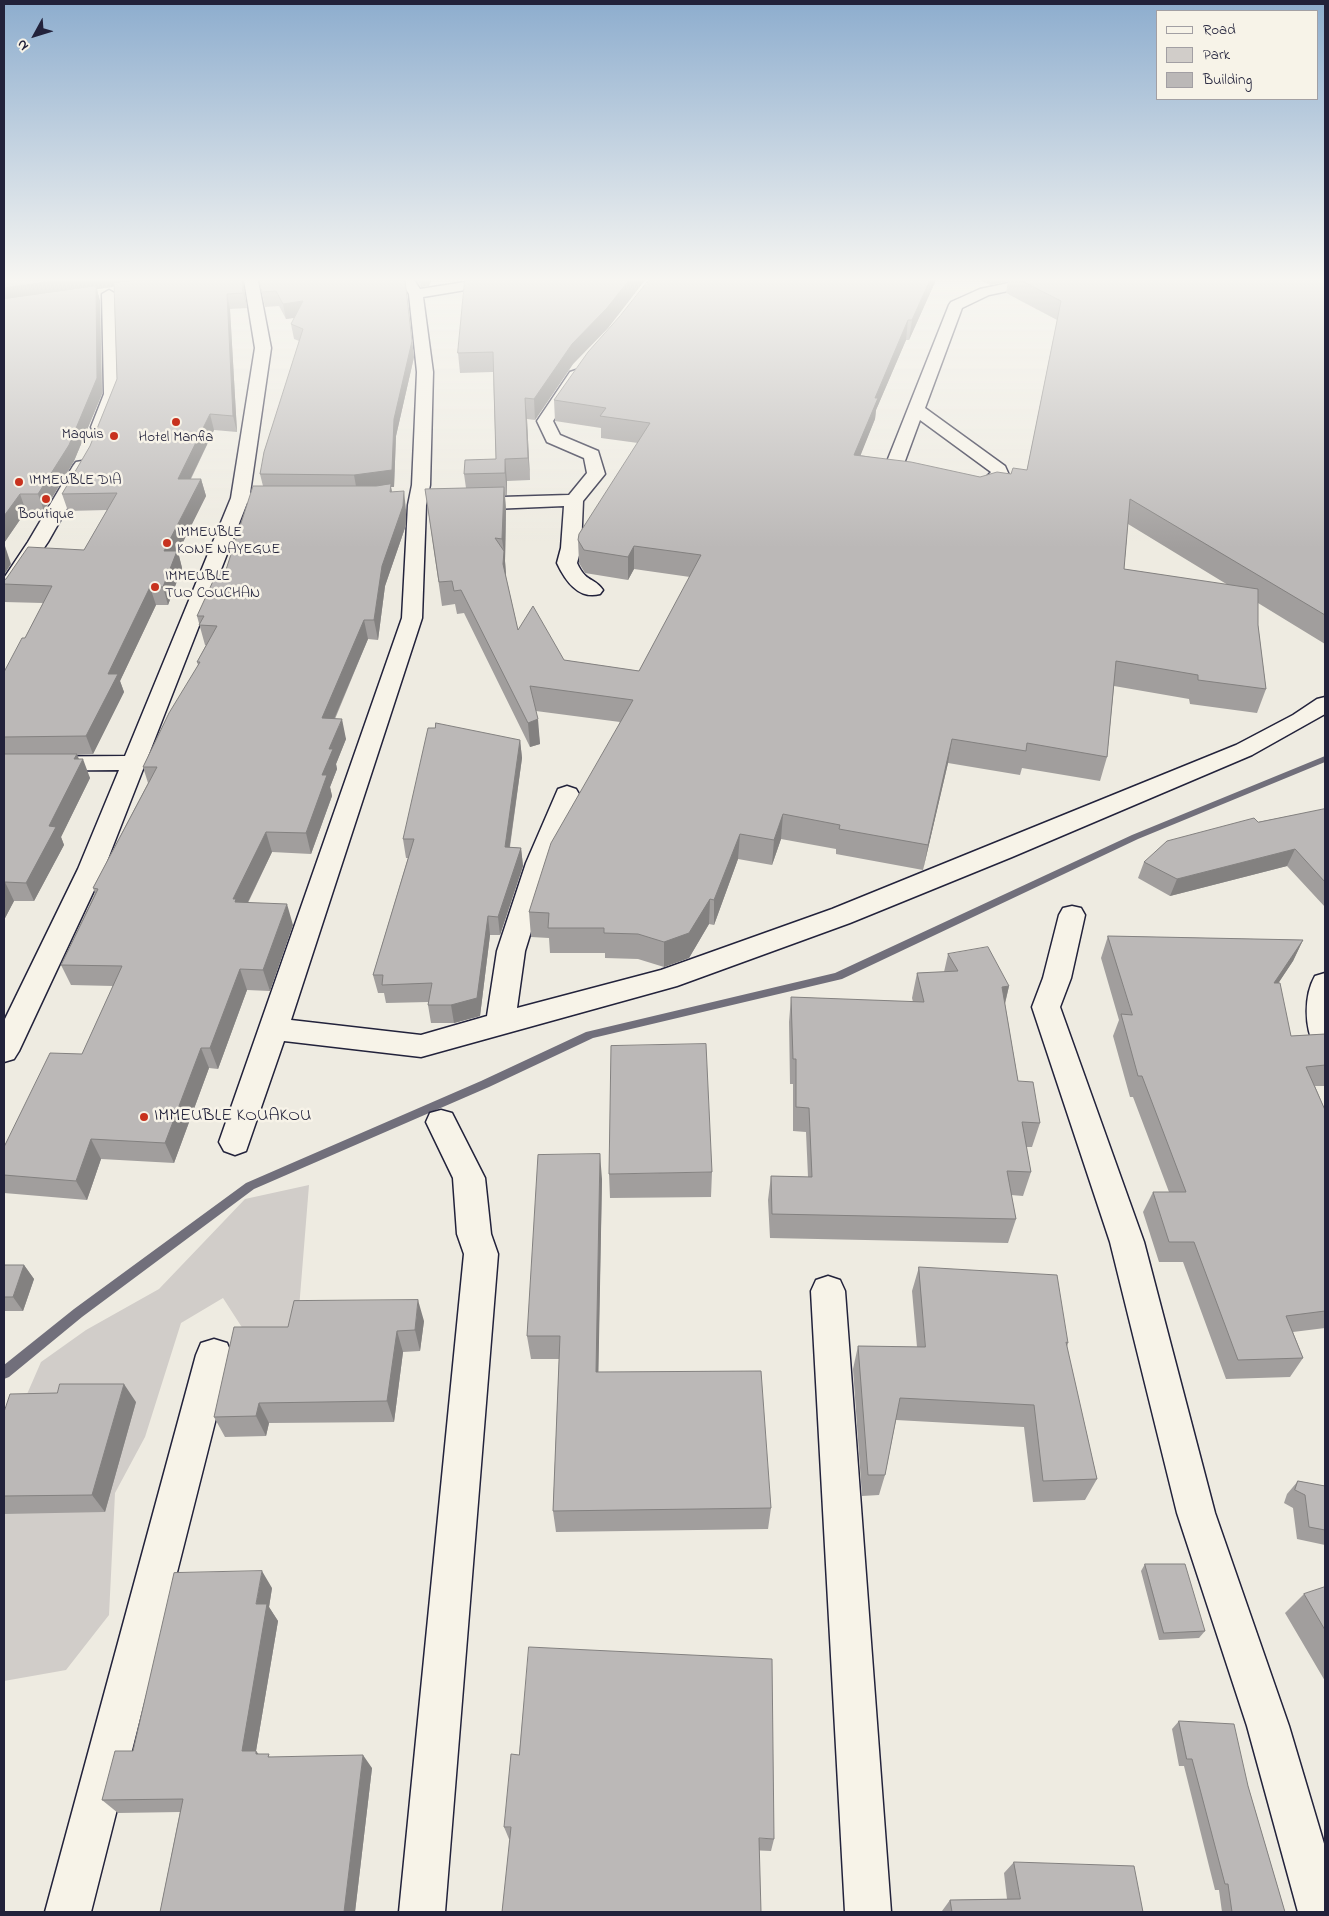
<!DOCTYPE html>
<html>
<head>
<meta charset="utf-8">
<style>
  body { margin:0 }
  #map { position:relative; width:1329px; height:1916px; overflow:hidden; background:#eeebe1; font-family:"Indie Flower",sans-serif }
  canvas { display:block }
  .frame { position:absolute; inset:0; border:5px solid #22223b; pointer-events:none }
  .legend { position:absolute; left:1156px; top:10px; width:162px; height:90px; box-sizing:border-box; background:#f7f3e8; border:1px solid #a29fa3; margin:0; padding:6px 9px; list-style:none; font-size:15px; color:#22223b }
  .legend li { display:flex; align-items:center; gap:10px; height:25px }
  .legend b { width:25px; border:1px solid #a29fa3 }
  .north { position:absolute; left:10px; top:10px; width:50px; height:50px; -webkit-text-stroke:4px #f7f3e8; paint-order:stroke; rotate:231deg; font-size:14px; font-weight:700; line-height:20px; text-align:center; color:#22223b }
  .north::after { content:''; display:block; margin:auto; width:18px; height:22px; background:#22223b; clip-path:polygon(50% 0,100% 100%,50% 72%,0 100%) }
</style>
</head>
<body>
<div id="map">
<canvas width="1329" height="1916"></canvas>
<div class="frame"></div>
<ul class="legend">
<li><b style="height:6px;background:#f7f3e8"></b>Road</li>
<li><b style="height:14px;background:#d1cdc9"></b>Park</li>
<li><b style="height:14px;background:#bbb8b7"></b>Building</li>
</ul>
<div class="north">N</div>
</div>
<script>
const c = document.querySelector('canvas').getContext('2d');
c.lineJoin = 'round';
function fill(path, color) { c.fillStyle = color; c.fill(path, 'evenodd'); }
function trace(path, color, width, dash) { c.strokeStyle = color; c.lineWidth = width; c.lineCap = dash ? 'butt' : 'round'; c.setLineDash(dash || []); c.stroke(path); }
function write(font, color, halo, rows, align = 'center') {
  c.font = font + ' "Indie Flower",sans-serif'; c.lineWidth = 5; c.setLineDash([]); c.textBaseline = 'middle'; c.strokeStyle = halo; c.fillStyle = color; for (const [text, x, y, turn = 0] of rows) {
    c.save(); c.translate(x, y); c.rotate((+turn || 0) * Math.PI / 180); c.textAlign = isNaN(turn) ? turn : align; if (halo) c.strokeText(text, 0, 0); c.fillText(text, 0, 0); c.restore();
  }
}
const green = new Path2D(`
  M309,1185L298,1321L254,1346L223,1298L181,1323L145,1437L115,1493L109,1615L66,1670L4,1681V1447L41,1362L86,1330L159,1289L245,1199Z`);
const stream = new Path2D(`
  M1325,756V762L1138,839L842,979L593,1038L489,1087L254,1189L82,1317L9,1377L4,1379V1365L74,1309L246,1183L481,1081L586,1032L835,973L1132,835Z`);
const minor = new Path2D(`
  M244,280H258L271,348L250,493L293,494L296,498L293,502L287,503H247L104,869L19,1051L14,1059L4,1062V1021L78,869L119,770L4,771V757L125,756L231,498L255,348Z
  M400,280H414L420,289L478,280H509L502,284L423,297L433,372L430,485L426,505L422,618L291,1020L421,1035L487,1016L497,951L526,863L558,789L567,786L576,789L579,794L552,863L525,951L517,1008L661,970L832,909L1236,745L1293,715L1317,699L1325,697V714L1252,755L1012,857L850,923L677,986L421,1057L284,1041L246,1151L235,1155L224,1151L219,1142L402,618L408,505L412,485L417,372L409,294Z
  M1023,280H1048L1046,283L989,295L962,308L925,408L1005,466L1009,475C998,491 985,499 966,494L963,490L966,486L981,483L991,472L920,420L902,469L923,475L926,479L923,483L917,484L889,478L884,469L949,305L951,302L980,289Z
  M109,290L116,294L120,394L107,427L105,431H93L91,427L104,394L102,294Z
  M576,370L584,375L553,421L560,435L598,451L605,474L583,501L581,548L577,563C586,583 594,577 603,590L600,594C578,600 565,580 557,563L561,548L564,506L468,510L461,508L459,504L461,500L468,498L569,495L587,473L584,458L547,442L537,421L570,372Z
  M82,461L88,462L91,466L48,542L11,596L4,598V578L28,542L73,466L76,462Z
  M1072,906L1081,908L1085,915L1071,978L1060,1007L1144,1242L1215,1513L1289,1726L1325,1847V1912H1298L1247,1726L1177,1513L1110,1242L1032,1007L1043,978L1059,915L1063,908Z
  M1325,973V1050L1315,1047C1304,1027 1304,995 1315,976Z
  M441,1110L452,1113L485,1178L491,1234L498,1254L445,1912H399L464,1254L457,1234L453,1178L426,1122L430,1113Z
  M828,1276L840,1280L845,1291L891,1912H845L811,1291L816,1280Z
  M214,1339L227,1343L232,1355L91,1912H45L196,1355L201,1343Z`);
const wall = new Path2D(`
  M4,280H243L247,308L230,309L237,432L214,430L191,479H201L206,496L178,552L182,568L168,605H156L120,681L124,692L93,754L77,755L79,759L90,778L61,837L64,845L34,901H14L4,920V672L25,638L43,603L4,602V580L84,550L107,510L68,511L62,494L90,446L117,379L114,287L97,289L100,301L102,394L74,461L44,511H26L4,543Z
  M259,280H405L414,357L396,436L394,487H391L392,492L406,510V525L385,586L378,640L368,639L335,719L346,739L336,764L337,769L330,787L332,796L311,854L272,852L248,903L293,925L270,991L247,990L218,1069L209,1068L174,1163L101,1159L87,1200L4,1193V1147L82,1054L113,986L71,985L61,965L95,893L93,888L148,783L143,767L198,665L197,662L206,645H205L197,616L223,579L263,486L260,474L299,341L294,339L291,324L294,318L286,319L279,306L265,307Z
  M415,280H431L429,286L421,287Z
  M465,280H645L608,328L573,364L535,420L527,419L530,480L507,481V495H505L506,510L505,561L506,577L518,630L564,660L639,671L690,577L634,569L628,580L585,573L579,563L578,540L638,443L601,438V428L555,421L554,400L936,280L909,340H906L876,410L875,419L860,455L980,477L1011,474L1027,470L1057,320L1006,293L1008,281L990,285L980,280H1325V644L1258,603V625L1266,689L1257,713L1190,704L1189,699L1114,686L1107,757L1100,781L1022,768L1020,775L948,763L923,870L836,854V849L781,839L772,865L738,859L714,925L709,924L689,958L664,967L638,959L605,958V953H550L549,938L531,937L529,912L620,722L536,711L540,744L530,747L464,613L457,614L455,604L442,606L425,489L466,488L464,474L496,459L493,372L460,373L458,353ZM1128,524L1228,585L1124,569Z
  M520,740L522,758L510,847L521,848L523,866L500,935H490L480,1016L454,1023H431L428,1005V1002L386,1003L384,993H378L373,975L408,858H406L403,839Z
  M1325,809V907L1287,866L1170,896L1138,878L1144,862L1258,822Z
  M1108,936L1303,940L1293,961L1278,983L1291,1036L1325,1034V1086H1315L1325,1110V1328L1293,1332L1303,1358L1290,1377L1226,1379L1183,1262H1159L1143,1212L1153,1192H1169L1133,1097H1130L1113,1036L1119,1020L1101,958Z
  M948,954L1009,986L1005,1004L1018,1081L1040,1123L1032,1147H1026L1031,1172L1023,1196L1011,1195L1016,1219L1008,1243L770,1238L768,1200L771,1176L808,1177L806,1132L793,1131V1084H790L789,1022L791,997L913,1002L912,998L917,973L944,972Z
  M712,1172L711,1197L610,1198L609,1174Z
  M602,1179L598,1372L771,1508L768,1529L556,1532L553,1511L559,1359H531L527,1336Z
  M4,1265H24L34,1279L23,1311H4Z
  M919,1267L1068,1343L1067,1347L1097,1479L1085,1500L1033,1502L1024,1427L896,1420L885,1475L879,1495L862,1496L853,1369L858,1346L917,1347L912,1291Z
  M424,1321L420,1351L403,1352L394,1422L269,1423L266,1436L225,1437L214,1417L288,1327Z
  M136,1402L105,1512L4,1514V1412Z
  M1298,1481L1325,1486V1545L1297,1539L1293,1508L1284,1503L1287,1494Z
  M1145,1564L1205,1631L1199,1638L1159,1640L1141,1571Z
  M1325,1587V1681L1285,1613L1304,1594Z
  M272,1588L269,1607L278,1621L256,1751L258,1754L271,1757L372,1768L355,1912H160L180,1812L118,1813L102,1800L133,1751Z
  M1179,1721L1248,1786L1285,1912H1222L1219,1890H1215L1184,1766H1179L1172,1729Z
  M504,1827L774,1839L771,1851L509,1839Z
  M1014,1862L1143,1912H942V1911L950,1900L1007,1899L1004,1873Z`);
const shadedWall = new Path2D(`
  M60,280H160L97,289L100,301L102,394L74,461L44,511L38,494L4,304V288Z
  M242,280H243L247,308L243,293Z
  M405,280L414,357L396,436L394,487H391L394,502L357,492L354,475L394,419Z
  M420,280H431L429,286L421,287Z
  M629,280H645L608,328L573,364L535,420L534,399L572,344Z
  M930,280H936L909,340L912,320Z
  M991,280H1008V281L990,285Z
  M227,294L230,309L237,432L233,416Z
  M303,301L306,316L286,319L283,304Z
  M908,320L906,340L876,410L875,419L852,477L854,455L875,398Z
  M525,398L527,419L530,480L528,458Z
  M210,414L214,430L182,496L178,479Z
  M505,459L507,481V495L505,473Z
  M201,479L206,496L178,552L182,568L168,605L163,587L164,551Z
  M504,487L506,510L505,561L506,574L505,587L503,564L504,552L502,539Z
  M404,491L406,510V525L385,586L378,640L374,620L382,566Z
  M20,494L26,511L4,543V516Z
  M5,546L11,564L4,575V547Z
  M634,546V569L628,580V557Z
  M150,587L156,605L120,681L124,692L93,754L86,736L108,674Z
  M364,620L368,639L326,738L322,718Z
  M342,719L346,739L336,764L337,769L330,787L332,796L311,854L306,833L329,749Z
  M538,719L540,744L530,747L528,723Z
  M952,739L948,763L923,870L928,845Z
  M520,740L522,758L507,865L505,847Z
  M77,754L80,763L83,759L90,778L61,837L64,845L34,901L26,883L74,759Z
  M783,814L781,839L772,865L774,840Z
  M266,832L272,852L241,916L233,899Z
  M740,834L738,859L714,925V900Z
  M521,848L523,866L500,935L498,917Z
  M1295,849L1287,866L1170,896L1177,879Z
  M5,882L14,901L4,920V884Z
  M710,899L709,924L689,958L664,967V942Z
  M287,904L293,925L270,991L263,970Z
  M488,916L490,935L480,1016L454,1023L451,1005Z
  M1303,940L1293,961L1264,1005L1274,983Z
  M240,969L247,990L218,1069L210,1048Z
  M1009,986L1003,1011L1002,987Z
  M201,1048L209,1068L174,1163L165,1143Z
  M91,1139L101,1159L87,1200L76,1181Z
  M600,1154L602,1179L598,1395L596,1372Z
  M24,1265L34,1279L23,1311L13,1297Z
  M418,1300L424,1321L420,1351L415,1330Z
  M397,1331L403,1352L394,1422L387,1401Z
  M124,1384L136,1402L105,1512L92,1495Z
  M259,1403L269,1423L266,1436L256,1416Z
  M262,1571L272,1588L269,1607L278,1621L256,1751L267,1764L242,1751L256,1604Z
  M363,1755L372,1768L355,1912H344Z`);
const building = new Path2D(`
  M4,280H60L4,288Z
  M136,280H242L243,293L227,294L233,416L210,414L178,479H201L164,551H177L163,587H150L108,674H118L86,736L4,737V672L22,638H25L52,586L4,584V580L6,579L28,547L84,550L117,493L62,494L90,446L117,379L114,283Z
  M259,280H405L412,341L394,419L392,470L354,475L260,474L264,452L303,329L291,324L303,301L283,304L276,291L262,292Z
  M465,280H629L607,308L572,344L534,399L525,398L528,458L505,459V473L464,474L465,460L496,459L493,352L458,353Z
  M649,280H930L912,320H908L875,398H878L854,455L911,462L980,477L997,472L1011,474L1013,468L1027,470L1061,301L1020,280H1325V615L1130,499L1124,569L1258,589V625L1266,689L1198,680V675L1116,661L1107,757L1027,743L1026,751L952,739L928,845L839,829L840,825L783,814L774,840L740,834L714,900L710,899L689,933L664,942L638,934L604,933V928H548L549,913L529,912L551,843L633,700L530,686L538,719L528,723L461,590L454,591L452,581L439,582L425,489L504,487L502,539L495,538L504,551L503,564L518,630L533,606L564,660L639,671L701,555L634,546L628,557L584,550L578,540L579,534L650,423L600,416L606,408L554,400L588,352L620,316Z
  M96,286L97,378L69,445L38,494H20L4,516V299Z
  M391,484L390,492L404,491L403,506L382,566L374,620H364L322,718L342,719L329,749H333L322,775H327L306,833L266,832L233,899H236L235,902L287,904L263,970L240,969L210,1048H201L165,1143L91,1139L76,1181L4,1175V1147L50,1053L82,1054L122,966L61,965L98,889L93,888L157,767H143L169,713L200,662H197L217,626L199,625L204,616H197L214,579H223L253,486H376Z
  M436,723L520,740L505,847L521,848L498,917L488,916L477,998L451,1005H428L432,983L382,985L383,975H373L414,839H403L428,728H435Z
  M4,754H77L74,759H83L49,826L56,827L26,883L5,882L4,884Z
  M1325,809V882L1295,849L1177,879L1144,862L1167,841L1254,818L1258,822Z
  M1108,936L1303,940L1274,983H1280L1291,1036L1325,1034V1065L1306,1067L1325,1110V1311L1286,1316L1303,1358L1238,1360L1194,1242H1169L1153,1192H1186L1142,1076H1138L1121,1014L1132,1015Z
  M988,947L1009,986L1002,987L1018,1081L1033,1082L1040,1123L1022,1122L1031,1172L1007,1171L1016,1219L772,1214L771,1176L812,1177L809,1108L796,1107V1059H793L791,997L924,1002L917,973L958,971L948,954Z
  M706,1044L712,1172L609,1174L611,1046Z
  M600,1154L596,1372L761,1371L771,1508L553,1511L560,1336H527L538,1155Z
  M4,1265H24L13,1297H4Z
  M919,1267L1057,1275L1068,1343L1066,1342L1097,1479L1043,1481L1034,1405L900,1398L885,1475H868L858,1346L925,1347Z
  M418,1300L415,1330L397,1331L387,1401L259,1403L256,1416L214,1417L234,1327H288L294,1301Z
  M60,1384H124L92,1495L4,1496V1412L10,1394L57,1393Z
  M1298,1481L1325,1486V1530L1309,1527L1305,1495L1295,1490Z
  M1145,1564H1185L1205,1631L1164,1633Z
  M262,1571L256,1604H267L242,1751H256V1754H269L268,1757L363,1755L344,1912H160L183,1799L102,1800L115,1751H133L174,1573Z
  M1325,1587V1630L1304,1594Z
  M529,1647L772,1659L774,1839L759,1838L761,1912H502L511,1827H504L511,1754L519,1755Z
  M1179,1721L1234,1724L1248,1786L1285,1912H1232L1228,1884H1225L1192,1759H1187Z
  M1014,1862L1134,1866L1143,1912H952L950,1900L1020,1899Z`);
const markers = [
  [176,422,5,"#c8321e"],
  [114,436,5,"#c8321e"],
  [19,482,5,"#c8321e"],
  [46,499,5,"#c8321e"],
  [167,543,5,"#c8321e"],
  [155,587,5,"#c8321e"],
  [144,1117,5,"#c8321e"]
];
const farPoinames = [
  ["Maquis",104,436,"right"],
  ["Hotel Manfla",176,439,"center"],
  ["IMMEUBLE DIA",29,482],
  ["Boutique",46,516,"center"],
  ["IMMEUBLE",177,534],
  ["KONE NAYEGUE",177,551],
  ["IMMEUBLE",165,578],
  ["TUO COUCHAN",165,595]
];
const poiNames = [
  ["IMMEUBLE KOUAKOU",154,1117]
];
fill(green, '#d1cdc9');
fill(stream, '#716f7b');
trace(minor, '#22223b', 3);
fill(minor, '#f7f3e8');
fill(wall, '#a19e9d');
fill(shadedWall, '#838180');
fill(building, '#bbb8b7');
trace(building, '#838180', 1);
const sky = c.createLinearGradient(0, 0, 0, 548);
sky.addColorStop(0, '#8dadce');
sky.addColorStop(0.51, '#f7f6f2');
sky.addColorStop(1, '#f7f6f200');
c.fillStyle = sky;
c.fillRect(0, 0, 1329, 548);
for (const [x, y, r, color] of markers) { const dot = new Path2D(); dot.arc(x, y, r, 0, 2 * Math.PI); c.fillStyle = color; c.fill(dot); trace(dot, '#f7f3e8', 2); }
write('15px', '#22223b', '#f7f3e8', farPoinames, 'left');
write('18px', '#22223b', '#f7f3e8', poiNames, 'left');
</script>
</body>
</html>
